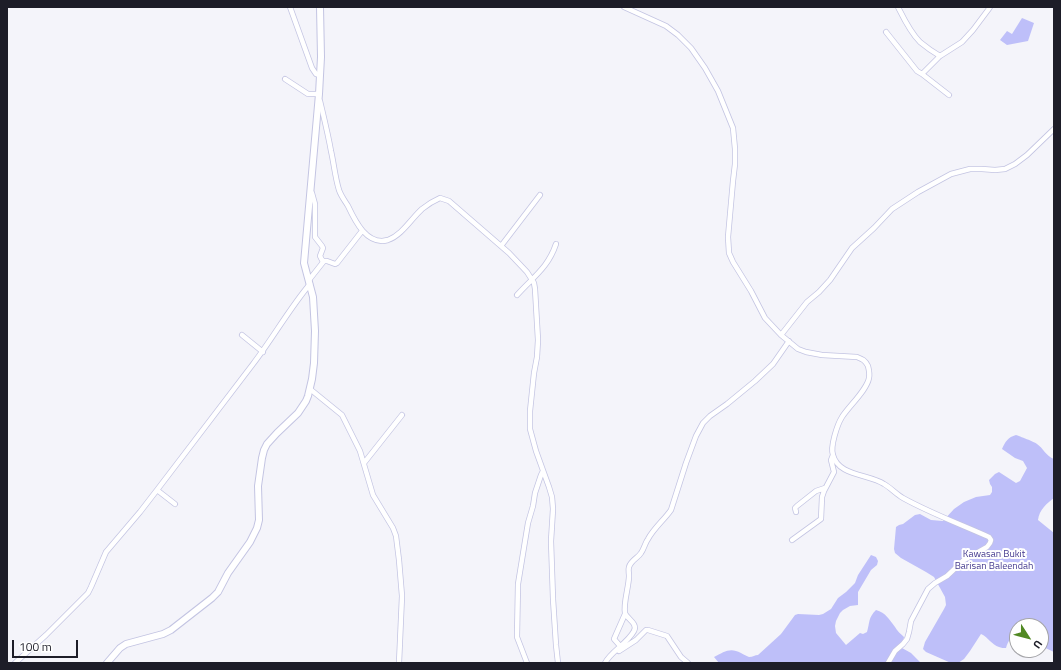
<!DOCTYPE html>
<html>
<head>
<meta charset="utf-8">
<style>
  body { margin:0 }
  #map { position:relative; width:1061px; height:670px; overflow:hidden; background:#f4f4fa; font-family:"Titillium Web",sans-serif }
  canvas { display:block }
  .frame { position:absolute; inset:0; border:8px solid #1d1d28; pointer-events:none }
  .north { position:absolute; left:1009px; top:618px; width:40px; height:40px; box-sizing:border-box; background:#fff; border:1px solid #a5a5a9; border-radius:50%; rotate:126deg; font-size:11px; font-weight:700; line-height:16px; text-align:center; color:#1d1d28 }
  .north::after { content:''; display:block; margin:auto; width:14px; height:18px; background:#518923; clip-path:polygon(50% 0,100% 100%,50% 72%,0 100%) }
  .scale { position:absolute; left:12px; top:640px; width:66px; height:18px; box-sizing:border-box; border:2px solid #1d1d28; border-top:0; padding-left:5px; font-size:12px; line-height:14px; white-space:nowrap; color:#1d1d28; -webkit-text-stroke:3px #fff; paint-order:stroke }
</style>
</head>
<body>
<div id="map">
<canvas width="1061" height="670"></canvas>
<div class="frame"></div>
<div class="north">U</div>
<div class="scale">100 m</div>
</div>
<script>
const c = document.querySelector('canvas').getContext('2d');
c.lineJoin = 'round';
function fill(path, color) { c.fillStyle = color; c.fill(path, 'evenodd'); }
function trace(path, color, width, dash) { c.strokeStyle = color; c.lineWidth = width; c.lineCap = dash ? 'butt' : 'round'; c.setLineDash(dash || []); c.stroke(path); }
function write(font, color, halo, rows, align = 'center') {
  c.font = font + ' "Titillium Web",sans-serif'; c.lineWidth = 4; c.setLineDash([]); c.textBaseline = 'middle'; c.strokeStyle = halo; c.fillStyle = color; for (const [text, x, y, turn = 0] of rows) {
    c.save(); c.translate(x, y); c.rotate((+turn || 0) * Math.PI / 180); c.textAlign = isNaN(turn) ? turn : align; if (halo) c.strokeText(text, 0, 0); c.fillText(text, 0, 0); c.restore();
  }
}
const green = new Path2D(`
  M1022,18L1034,23L1028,41L1007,45L1000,40L1007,31L1012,34Z
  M1016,435C1019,436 1035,442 1037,444C1043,448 1046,456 1054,459V498C1047,503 1039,510 1038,520L1054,533V652L1041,646V626H1017V633C1011,637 1008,641 1006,648C1004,648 1001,648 999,647C992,645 988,637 981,634L970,651L964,659L958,663H951L926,652L923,649L925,642L944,609L946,605L945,597L934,577L926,572L901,558L895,553L894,549L896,527L899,525L903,524L915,515L920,514L931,520L943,521L954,509L964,502L976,497L990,495L992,492V487L990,484L989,480L995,474L999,472L1016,483L1020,481L1027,468L1023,461L1015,458L1002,449C1005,442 1008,437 1016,435Z
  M871,555L876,557L878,561L877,565L871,570L858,592V605L850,606L843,610L840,613L836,621L835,626L836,633L846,645L860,633L863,634L867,632C870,622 868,618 876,610C886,613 889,619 895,627C897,631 901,634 904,637L902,648L911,653L921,663H744C738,661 726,663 719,663L714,657C724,652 730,647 741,653C743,654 746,656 749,657C753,657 755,655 758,655L781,634L795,615L798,614L819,615L823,614L831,609L838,598L846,592L855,583L858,575Z`);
const street = new Path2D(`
  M290,7L312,68L316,74L320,75
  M624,7L666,26L678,35L691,48L705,68L718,91L733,128L735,149V164L733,181L728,237L729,253L733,262L751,291L765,318L781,335L798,349L806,352L822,355L857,357C862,359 865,360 868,366C869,370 870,374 869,378C867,390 849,406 842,417C837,425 830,447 833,455C838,476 869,474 884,484C891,488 896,494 903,498C930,513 960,524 989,537L991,540L990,543L987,547L964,560L947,576L935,583L928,589L911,621L909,632L907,639L903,644L895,651L888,663
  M898,7C904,19 910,32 920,42C926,47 933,52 940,56
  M886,32L917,71L922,74L940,56L962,42L973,30L988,10L990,7
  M922,74L949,95
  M285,79L308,94H319
  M320,101C324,118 328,134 331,151C334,164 335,177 339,190C341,196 345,201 348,206C355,221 367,246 388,240C402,235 411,219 422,209C427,205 433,201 440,198L449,201L509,253L527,272L534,283L535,289L538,340L537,357L534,373L530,411V429L536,451L549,487L552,497L553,509L551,541L553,599L556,645L558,663
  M312,193L315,204V237L322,246L323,248L320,256L323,262
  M501,246L540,195
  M309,280L324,261H327L335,264L337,263L362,231
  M517,295C533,277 548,268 556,244
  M242,335L263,352
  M781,335L807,302L819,292L830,280L852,248L874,228L892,209L918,192L951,174L970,169H982L995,170L1005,169L1015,164L1027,155L1054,129
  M310,389L342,415L360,451L373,495L393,528L396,536L399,560L402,596L399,663
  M364,463L402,415
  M157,490L175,504
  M796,512L795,508L797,506L816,491L825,488
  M792,540L821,519L822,497L824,491L834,472L831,460L833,455
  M621,647L614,639L625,614
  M619,651L636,640L646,630H648L667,636L681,657L688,663
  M15,663L46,635L88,593L91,587L106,552L140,512L157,490L253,364C273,338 289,309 310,284
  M527,663L517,637L518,584L528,523L533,506L535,493L541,475L543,471
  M605,663C611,651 627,644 634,631C638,623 627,619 625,613C623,604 629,586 629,576C629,573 628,570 629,567C631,560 638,558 641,553C644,549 645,543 648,539C654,528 664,520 671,510L686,463L696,436L703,423L710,416L727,404L755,381L773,364L789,341`);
const secondary = new Path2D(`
  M107,663L120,648L126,644L163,634L171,630L212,598L218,592L228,573L250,542L257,528L259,520L258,486L262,458L264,450L267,444L277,433L298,413L306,401L308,396L312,379L314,363L315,331L313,297L304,263L319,94L321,57L320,7`);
const parkNames = [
  ["Kawasan Bukit",994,555],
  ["Barisan Baleendah",994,567]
];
fill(green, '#bebff9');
trace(street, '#c3c4e2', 6);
trace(secondary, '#c3c4e2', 8);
trace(street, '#fff', 4.5);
trace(secondary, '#fff', 6);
write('10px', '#443a8e', '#fff', parkNames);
</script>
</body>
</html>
